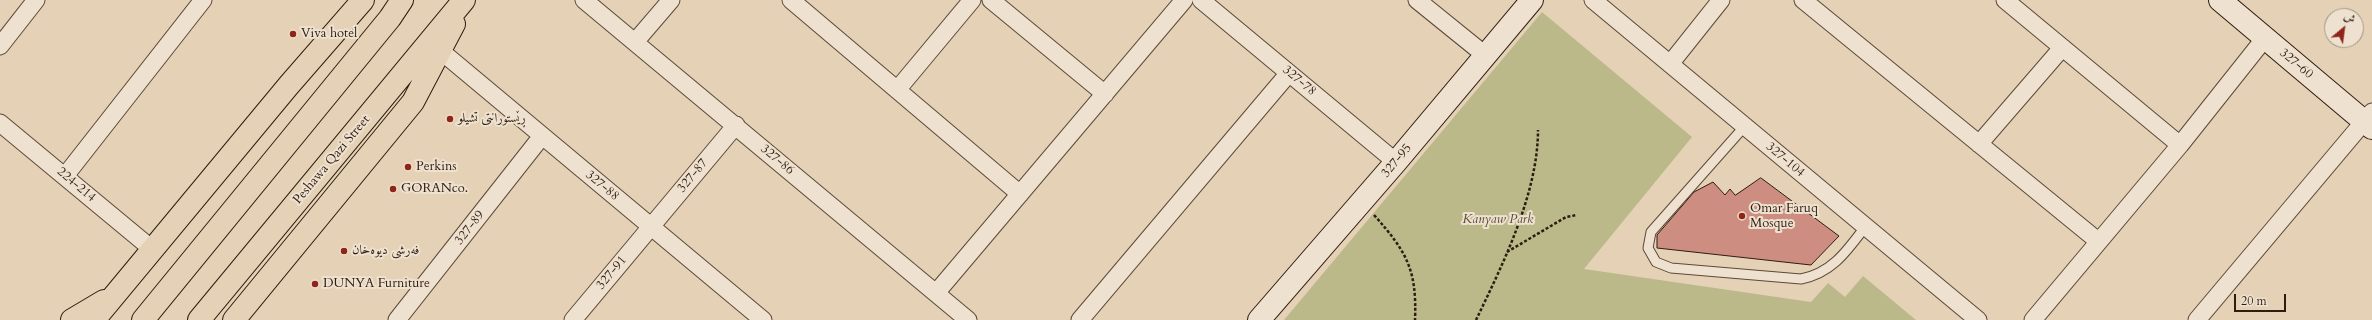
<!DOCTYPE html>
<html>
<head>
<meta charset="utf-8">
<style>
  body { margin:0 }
  #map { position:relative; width:2372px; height:320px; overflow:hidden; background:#e5d1b5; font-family:Cardo,Amiri,serif }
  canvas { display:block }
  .north { position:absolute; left:2324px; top:8px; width:40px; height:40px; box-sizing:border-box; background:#eee1cf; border:1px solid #a19283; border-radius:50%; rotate:29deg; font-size:11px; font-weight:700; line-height:16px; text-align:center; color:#2e1c10 }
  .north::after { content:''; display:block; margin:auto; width:14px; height:18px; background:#8f2418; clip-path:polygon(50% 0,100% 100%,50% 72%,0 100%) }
  .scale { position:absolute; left:2234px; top:294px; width:52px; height:18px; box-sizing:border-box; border:2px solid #2e1c10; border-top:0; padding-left:5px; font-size:12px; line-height:14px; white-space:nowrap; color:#2e1c10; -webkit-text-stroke:3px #eee1cf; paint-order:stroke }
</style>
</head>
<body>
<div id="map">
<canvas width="2372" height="320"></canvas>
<div class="north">ش</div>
<div class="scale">20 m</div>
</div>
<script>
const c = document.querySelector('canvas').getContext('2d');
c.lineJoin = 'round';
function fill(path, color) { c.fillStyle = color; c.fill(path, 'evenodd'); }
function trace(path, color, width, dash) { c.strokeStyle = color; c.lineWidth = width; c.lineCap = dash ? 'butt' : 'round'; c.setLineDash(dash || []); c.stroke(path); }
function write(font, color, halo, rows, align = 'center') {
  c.font = font + ' Cardo,Amiri,serif'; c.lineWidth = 4; c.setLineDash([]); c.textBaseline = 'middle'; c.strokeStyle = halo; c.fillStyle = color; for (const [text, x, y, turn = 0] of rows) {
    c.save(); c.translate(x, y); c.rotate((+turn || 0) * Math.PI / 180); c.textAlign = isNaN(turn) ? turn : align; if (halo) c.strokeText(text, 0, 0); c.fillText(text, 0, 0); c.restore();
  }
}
const green = new Path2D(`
  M1542,12L1692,137L1584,269L1811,302L1828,283L1845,297L1863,276L1916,320H1284Z`);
const building = new Path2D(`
  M1761,178L1839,236L1811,265L1657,248V235L1694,192L1713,182L1725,195L1730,189L1735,195Z`);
const path = new Path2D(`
  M1374,215C1407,252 1417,270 1415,320
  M1507,252L1566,217L1577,215
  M1476,320C1503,264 1538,193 1538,130`);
const lane = new Path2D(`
  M1744,127L1651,232L1648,248L1656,262L1671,268L1801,279C1832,273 1847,251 1865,227`);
const street = new Path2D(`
  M584,0L968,320
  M791,0L1020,194
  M991,0L1105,94
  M1201,0L1396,162
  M1417,0L1485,55
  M1593,0L1978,320
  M1803,0L2098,241
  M2005,0L2180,145
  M635,42L671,0
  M0,46L36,0
  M442,52L763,320
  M1670,64L1721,0
  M897,90L972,0
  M0,123L152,249
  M1979,144L2062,48
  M65,176L203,0
  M936,293L1184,0
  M397,320L542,136
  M573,320L736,125
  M1080,320L1289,73
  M2033,320L2180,145L2265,38
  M2197,320L2372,112`);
const secondary = new Path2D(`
  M2220,0L2372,128
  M1259,320L1396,162L1532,0`);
const highway = new Path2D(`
  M72,320L104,301
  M94,320L289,85L363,0
  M143,320L390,18L402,0
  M199,320L464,0
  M234,320L413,102L454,24`);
const markers = [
  [293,34,4,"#8f2418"],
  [450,119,4,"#8f2418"],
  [408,167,4,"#8f2418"],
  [393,189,4,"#8f2418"],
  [1742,216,4,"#8f2418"],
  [344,251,4,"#8f2418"],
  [315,284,4,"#8f2418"]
];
const poiNames = [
  ["Viva hotel",301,34],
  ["ڕێستورانتی تشیلو",458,119],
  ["Perkins",416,167],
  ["GORANco.",401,189],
  ["Omar Faruq",1750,209],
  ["Mosque",1750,224],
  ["فەرشی دیوەخان",352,251],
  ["DUNYA Furniture",323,284]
];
const streetNames = [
  ["327-60",2296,64,40],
  ["327-78",1299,81,40],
  ["Peshawa Qazi Street",332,160,-50],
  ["327-86",777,160,40],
  ["327-104",1785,160,40],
  ["327-95",1397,161,-50],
  ["327-87",693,176,-50],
  ["224-214",76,185,40],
  ["327-88",602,186,40],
  ["327-89",470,228,-52],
  ["327-91",612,273,-50]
];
const parkNames = [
  ["Kanyaw Park",1498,220]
];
fill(green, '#bbb989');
fill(building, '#ce8d81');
trace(building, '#2e1c10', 1);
trace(lane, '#5c4939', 11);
trace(street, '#5c4939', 19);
trace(secondary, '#2e1c10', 24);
trace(highway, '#2e1c10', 24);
trace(path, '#2e1c10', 2.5, [3, 2]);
trace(lane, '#eee1cf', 9);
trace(street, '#eee1cf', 17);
trace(secondary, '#eee1cf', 22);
trace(highway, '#e5d1b5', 22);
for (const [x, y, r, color] of markers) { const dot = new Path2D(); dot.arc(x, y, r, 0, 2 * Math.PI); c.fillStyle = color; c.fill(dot); trace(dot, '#eee1cf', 1.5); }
write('13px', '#2e1c10', '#eee1cf', poiNames, 'left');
write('13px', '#2e1c10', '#eee1cf', streetNames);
write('italic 13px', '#584b34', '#eee1cf', parkNames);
</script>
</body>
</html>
